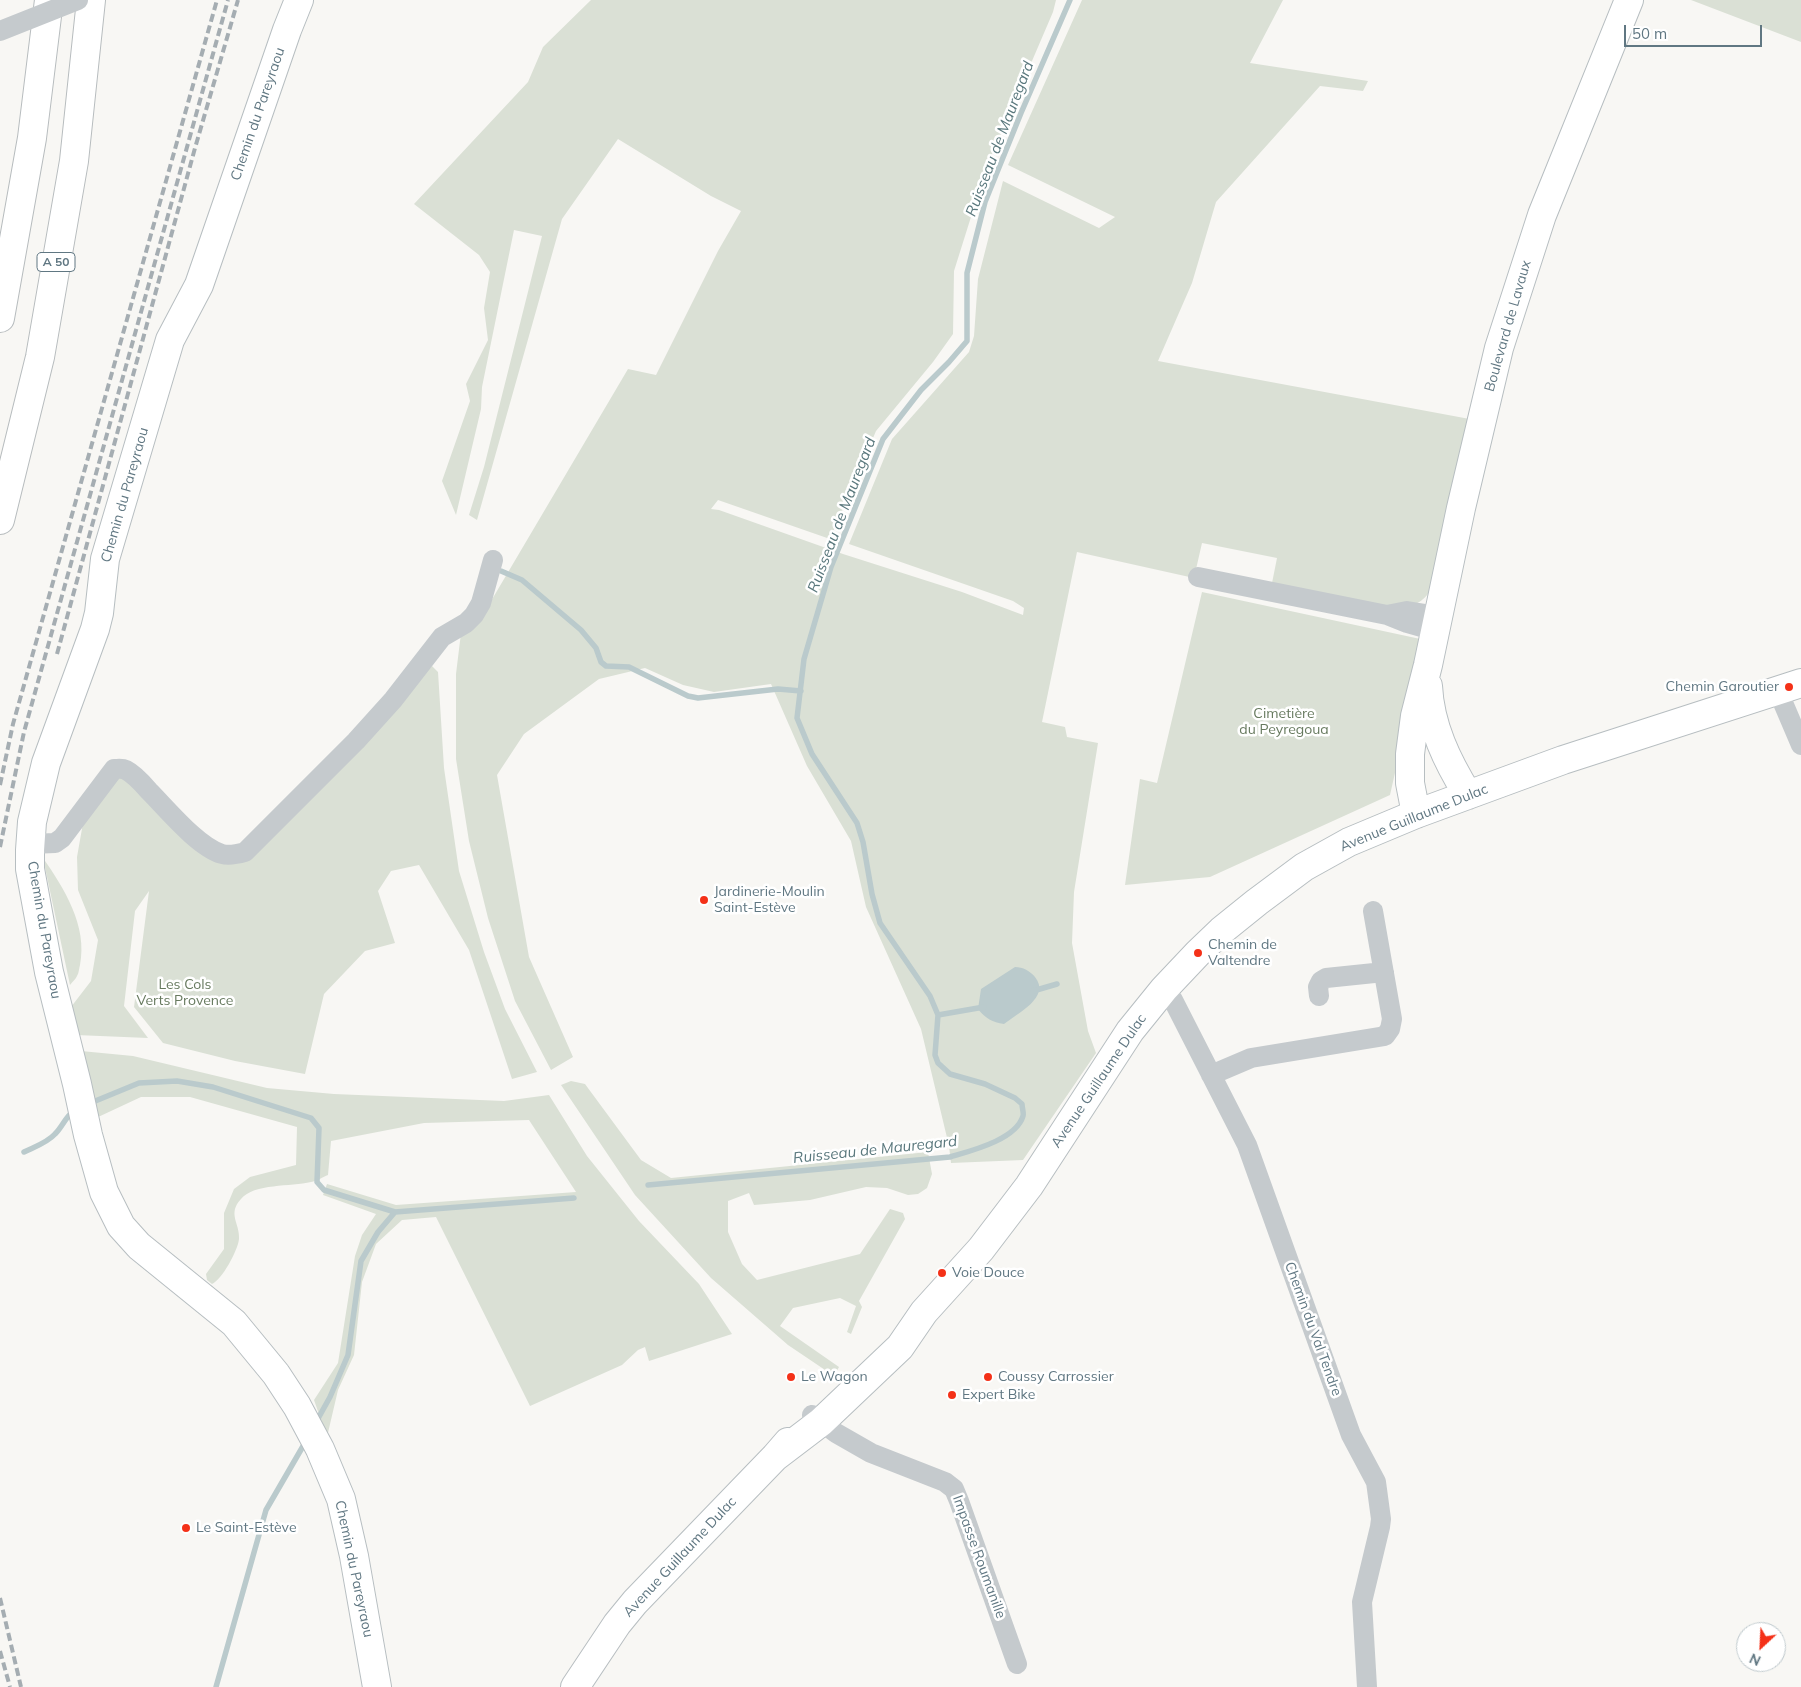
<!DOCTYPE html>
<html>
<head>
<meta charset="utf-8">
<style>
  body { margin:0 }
  #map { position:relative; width:1801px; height:1687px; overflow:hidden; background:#f8f7f4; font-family:Mulish,sans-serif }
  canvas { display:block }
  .north { position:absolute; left:1736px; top:1622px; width:50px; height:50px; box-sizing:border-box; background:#fff; border:1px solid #bfc9cd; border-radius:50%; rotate:205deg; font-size:14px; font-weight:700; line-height:20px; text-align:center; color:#607782 }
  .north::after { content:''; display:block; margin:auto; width:18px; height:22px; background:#f43118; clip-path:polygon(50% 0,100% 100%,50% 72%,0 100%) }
  .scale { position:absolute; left:1624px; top:25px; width:138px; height:22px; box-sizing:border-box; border:2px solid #607782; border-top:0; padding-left:6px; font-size:15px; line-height:18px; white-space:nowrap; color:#607782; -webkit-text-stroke:4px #fff; paint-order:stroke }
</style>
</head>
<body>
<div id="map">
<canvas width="1801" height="1687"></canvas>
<div class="north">N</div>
<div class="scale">50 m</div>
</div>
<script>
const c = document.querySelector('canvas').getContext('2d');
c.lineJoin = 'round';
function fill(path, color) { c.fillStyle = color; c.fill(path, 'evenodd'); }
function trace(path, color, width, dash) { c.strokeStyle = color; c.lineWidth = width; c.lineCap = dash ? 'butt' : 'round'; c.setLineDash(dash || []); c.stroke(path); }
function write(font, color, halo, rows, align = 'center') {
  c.font = font + ' Mulish,sans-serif'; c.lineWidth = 5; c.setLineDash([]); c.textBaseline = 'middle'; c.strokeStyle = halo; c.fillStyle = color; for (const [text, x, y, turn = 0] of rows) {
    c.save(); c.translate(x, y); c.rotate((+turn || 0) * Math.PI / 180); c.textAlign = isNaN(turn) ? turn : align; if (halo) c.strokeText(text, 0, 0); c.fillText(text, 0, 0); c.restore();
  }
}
const green = new Path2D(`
  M591,0H1056L1053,12L987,166L954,271L953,334L933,362L876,431L830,539L718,500L711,509L719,510L843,554L962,592L1023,615L1024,608L1013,601L849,544L892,439L969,352L974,336L978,279L1003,181L1099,228L1115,217L1008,165L1082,0H1283L1250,63L1368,81L1363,91L1320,86L1216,202L1192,283L1158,361L1475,420L1433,586C1424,602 1417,604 1401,609L1272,583L1277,558L1202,543L1194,578L1077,552L1042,722L1065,727L1067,737L1098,743L1074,892L1072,943L1088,1031L1096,1053L1023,1160L951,1163L949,1146L921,1029L866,907L851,841L807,766L771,684L714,692L683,685L645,668L599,679L524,734L497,775L529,957L573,1057L551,1070L515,1001L488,918L469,841L456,759V674L461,633L481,618L628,369L656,375L718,251L741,211L711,196L618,139L562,219L477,520L469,515L484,467L542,236L514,230L482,387L481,409L456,515L442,481L470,401L466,384L488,340L484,308L490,272L479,255L414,204L528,82L543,47Z
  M1691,0H1801V42Z
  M1202,592L1425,640L1390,795L1210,877L1125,885L1140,779L1157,783Z
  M432,666L438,672L444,768L459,871L484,952L505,1009L537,1072L512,1079L469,950L419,865L391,871L378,891L395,943L365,951L324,994L305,1074L235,1061L163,1043L134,1007L149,891L135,911L124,1006L148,1038L76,1035L71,1007L91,981L98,940L78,890L77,857L83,823L116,776H126L227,862Z
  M43,858C64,888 88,926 80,965C79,968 79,973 77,976C76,979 72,982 70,985Z
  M81,1051L133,1056L267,1088L334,1094L504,1101L549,1095L587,1156L639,1221L699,1284L732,1334L649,1361L645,1347L638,1350L622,1365L530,1406L436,1217L402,1220L376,1244L362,1282L354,1355L338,1390L327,1437L314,1400L338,1363L355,1256L362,1235L376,1214L323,1195L327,1184L396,1205L576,1192L529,1120L424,1123L331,1141L328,1175C323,1177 317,1181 311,1182C291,1187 254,1183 241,1199C227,1214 240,1223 239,1239C238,1250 222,1280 212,1284L207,1280L206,1274L224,1249V1213L234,1189L250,1177L296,1165L297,1127L190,1097H141L96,1118Z
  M571,1081L585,1084L641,1160L671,1178L928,1152L932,1174L927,1188L918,1194L908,1195L887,1188L866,1187L810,1200L754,1205L749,1193L728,1201V1232L742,1264L757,1280L860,1254L890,1209L903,1213L905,1219L859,1301L862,1307L851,1334L847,1332L856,1306L840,1298L793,1308L780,1326L839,1367L834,1376L788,1345L711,1278L635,1195L561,1085Z`);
const water = new Path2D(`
  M1015,967C1023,967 1030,971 1035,977C1051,997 1018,1013 1004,1024C992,1022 986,1019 978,1009L981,989Z`);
const stream = new Path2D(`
  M501,571L522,580L581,630L596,648L601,662L606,666L629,667L688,696L698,698L778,689L801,691
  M1033,991L1057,984
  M938,1015L984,1007
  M88,1104L139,1083L177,1081L213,1087L311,1118L319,1128L317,1182L324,1190L395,1212
  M24,1152C34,1147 47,1143 55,1134C63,1126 65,1117 75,1110
  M648,1185L950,1157C970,1151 1016,1140 1023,1116C1024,1113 1022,1108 1022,1104L1015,1098L985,1084L950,1074L938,1063L935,1055L938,1015L930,996L880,923L872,894L863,842L857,823L812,754L797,718L804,659L831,567L883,439L921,390L949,362L967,341V273L985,202L1021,113L1070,0
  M315,1424L330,1397L348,1355L361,1261L378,1232L395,1212L574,1198
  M216,1687L266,1510L306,1441`);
const street = new Path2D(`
  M1198,577L1387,615
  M1435,631L1407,623L1387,615L1407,611L1438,616
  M1778,691L1801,745
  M31,844L55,843L62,838L114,769C118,769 122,768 126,770C134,774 143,784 149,791C167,809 198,847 222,854C229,856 238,854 245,852L356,741L393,700L442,637L466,623L474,615L481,603L493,560
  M1164,989L1173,1000L1247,1145L1351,1435L1376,1482L1381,1519L1380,1527L1362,1602L1367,1687
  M1319,996L1318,987L1321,981L1326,978L1384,972
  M1211,1075L1251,1058L1385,1036L1390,1029L1392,1019L1373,911
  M812,1415L836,1433L871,1453L945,1482L954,1489L959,1501L1017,1664`);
const secondary = new Path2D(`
  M299,0L287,30L199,285L170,340L105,559L99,613L95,629L46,763L32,822L30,850V869L49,972L77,1084L88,1135L104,1192L121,1226L139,1246L234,1323L276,1374L297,1406L320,1449L341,1499L354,1556L377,1687
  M1428,686C1430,726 1447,761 1468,795
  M1416,814L1410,783V754L1415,716L1428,665L1461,508L1499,348L1542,215L1629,0
  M775,1457L821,1422L900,1347L924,1312L981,1249L1029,1186L1130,1031L1164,989L1198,953L1221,931L1257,902L1304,867L1349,842L1416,814L1563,760L1801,683
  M575,1687L617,1624L635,1602L775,1457L788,1442`);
const highway = new Path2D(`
  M0,318L32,138L49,0
  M0,520L40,357L74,161L91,0`);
const rail = new Path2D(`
  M57,654L195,148L238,0
  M0,785L13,724L217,0
  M0,847L24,732L228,0
  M0,1598L21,1687
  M0,1651L10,1687`);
const streetBridge = new Path2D(`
  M0,31L78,0`);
const markers = [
  [1789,687,5,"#f43118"],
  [704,900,5,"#f43118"],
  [1198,953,5,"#f43118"],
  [942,1273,5,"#f43118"],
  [791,1377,5,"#f43118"],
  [988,1377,5,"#f43118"],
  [952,1395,5,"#f43118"],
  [186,1528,5,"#f43118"]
];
const shields = [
  [56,262,38]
];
const shieldNames = [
  ["A 50",56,262]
];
const streetNames = [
  ["Chemin du Pareyraou",258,114,-71],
  ["Boulevard de Lavaux",1508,326,-74],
  ["Chemin du Pareyraou",125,495,-74],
  ["Avenue Guillaume Dulac",1414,818,-22],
  ["Chemin du Pareyraou",44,930,80],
  ["Avenue Guillaume Dulac",1099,1081,-56],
  ["Chemin du Val Tendre",1313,1329,70],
  ["Avenue Guillaume Dulac",680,1557,-47],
  ["Impasse Roumanille",979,1557,70],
  ["Chemin du Pareyraou",354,1569,78]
];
const poiNames = [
  ["Chemin Garoutier",1779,687,"right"],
  ["Jardinerie-Moulin",714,892],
  ["Saint-Estève",714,908],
  ["Chemin de",1208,945],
  ["Valtendre",1208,961],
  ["Voie Douce",952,1273],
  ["Le Wagon",801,1377],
  ["Coussy Carrossier",998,1377],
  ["Expert Bike",962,1395],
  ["Le Saint-Estève",196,1528]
];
const parkNames = [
  ["Cimetière",1284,714],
  ["du Peyregoua",1284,730],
  ["Les Cols",185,985],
  ["Verts Provence",185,1001]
];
const waterNames = [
  ["Ruisseau de Mauregard",1000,139,-69],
  ["Ruisseau de Mauregard",842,515,-69],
  ["Ruisseau de Mauregard",875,1150,-6]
];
fill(green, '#dae0d5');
fill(water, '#bacacc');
trace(stream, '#bacacc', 5.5);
trace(secondary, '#b7bec1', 30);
trace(highway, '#b7bcbe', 30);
trace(street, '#c5cacd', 20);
trace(secondary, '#fff', 28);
trace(highway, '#fff', 28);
trace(rail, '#a5adb2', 4, [8, 4]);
trace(streetBridge, '#c5cacd', 20);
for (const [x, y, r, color] of markers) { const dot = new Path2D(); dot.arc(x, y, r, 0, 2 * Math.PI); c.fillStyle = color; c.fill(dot); trace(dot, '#fff', 2); }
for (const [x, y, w] of shields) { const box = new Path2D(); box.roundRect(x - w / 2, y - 9.5, w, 19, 4); c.fillStyle = '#fff'; c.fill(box); trace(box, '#607782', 1); }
write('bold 12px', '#607782', null, shieldNames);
write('14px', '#607782', '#fff', streetNames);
write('14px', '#607782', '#fff', poiNames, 'left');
write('14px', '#677a5f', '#fff', parkNames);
write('italic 15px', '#5a787d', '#fff', waterNames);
</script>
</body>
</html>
